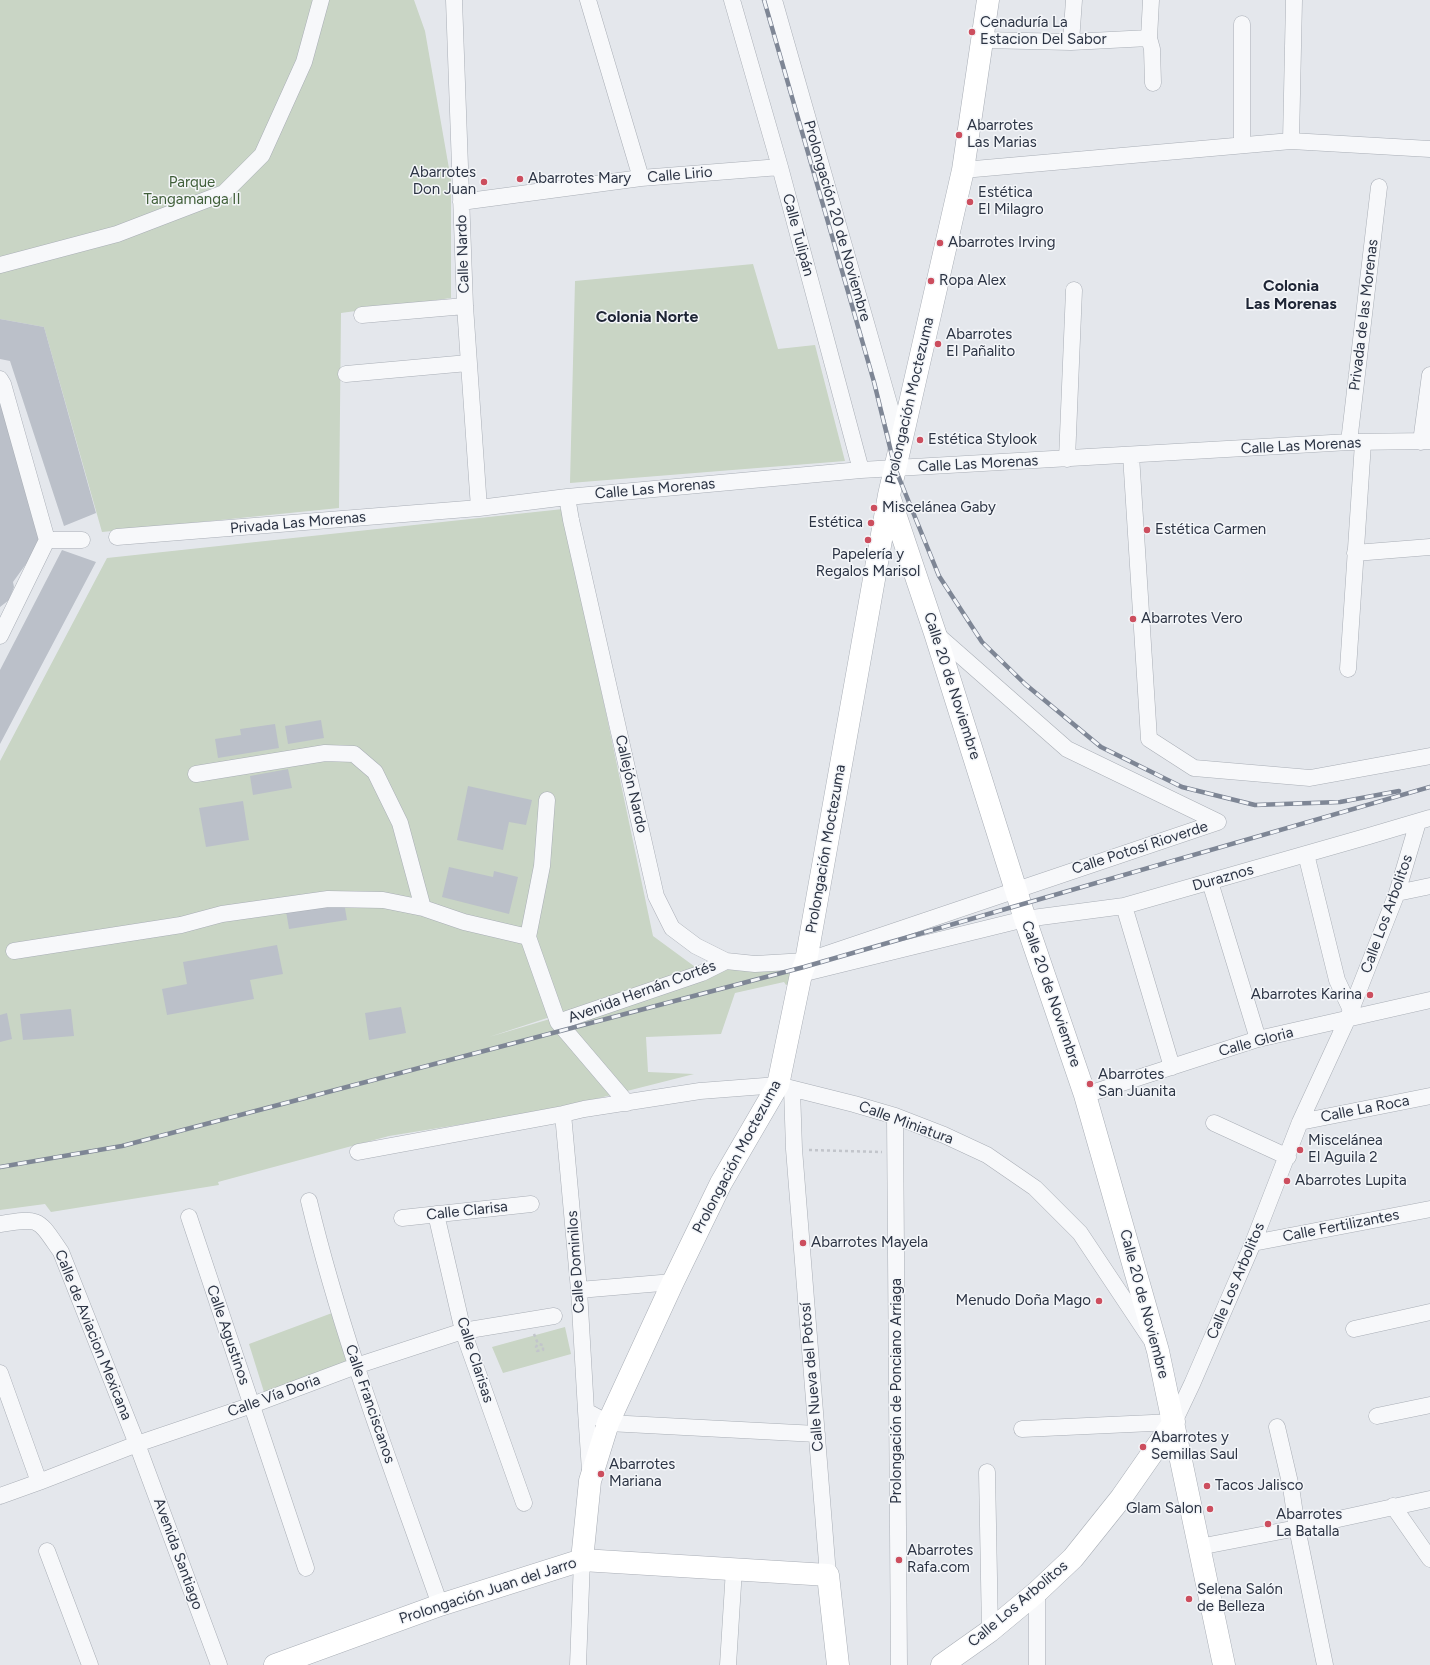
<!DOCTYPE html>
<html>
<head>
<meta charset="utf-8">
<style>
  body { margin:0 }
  canvas { display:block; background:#e4e7ec }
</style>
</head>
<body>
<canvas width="1430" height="1665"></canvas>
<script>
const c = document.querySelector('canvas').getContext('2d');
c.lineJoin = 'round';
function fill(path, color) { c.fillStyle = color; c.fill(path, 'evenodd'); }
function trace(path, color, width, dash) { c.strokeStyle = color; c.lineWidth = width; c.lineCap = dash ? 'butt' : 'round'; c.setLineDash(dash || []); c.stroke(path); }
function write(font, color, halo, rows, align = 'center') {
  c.font = font + ' Figtree,sans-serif'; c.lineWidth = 3; c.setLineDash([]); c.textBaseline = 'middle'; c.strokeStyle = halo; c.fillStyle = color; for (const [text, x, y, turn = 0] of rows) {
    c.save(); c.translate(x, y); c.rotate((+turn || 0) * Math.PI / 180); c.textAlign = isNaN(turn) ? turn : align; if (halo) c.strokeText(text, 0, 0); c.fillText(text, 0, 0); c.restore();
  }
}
const green = new Path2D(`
  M0,0H414L425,31L451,180V298L341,313L339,508L102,532L44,327L0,319Z
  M753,264L778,349L815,345L845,461L570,483L575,281Z
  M563,509L653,936L698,969L798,963V982L786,985L784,982L735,993L721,1034L646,1037L648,1072L694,1074L556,1109L389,1136L218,1182L219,1185L51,1212L45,1204L0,1210V761L107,558ZM648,985L560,1016L489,1037Z
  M332,1313L348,1362L264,1392L249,1344Z
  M565,1327L571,1354L503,1373L492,1347Z`);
const building = new Path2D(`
  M0,319L44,327L96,513L64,526L10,361L0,359Z
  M0,403L42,542L13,582L14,587L9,600L0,607Z
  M62,550L96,562L0,744V670Z
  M321,720L324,738L288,744L285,726Z
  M275,724L279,748L218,758L215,739L241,735L240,729Z
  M288,769L292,788L253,795L250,776Z
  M468,786L532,800L526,825L509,822L503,850L457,840Z
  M243,801L249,840L206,847L199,808Z
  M449,867L493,877L494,871L518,877L509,914L442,897Z
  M344,902L347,920L289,929L286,911Z
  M277,945L283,974L250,980L254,999L167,1015L162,989L187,984L183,962Z
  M401,1007L406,1033L369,1040L365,1013Z
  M71,1009L74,1036L23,1040L20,1014Z
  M7,1013L12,1039L0,1042V1015Z`);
const path = new Path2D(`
  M809,1150L882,1152
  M534,1334L538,1344L536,1347L537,1351L543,1350V1345L538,1344`);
const street = new Path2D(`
  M454,0L465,306L479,508
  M588,0L641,178
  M732,0L780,167L861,470
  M774,0L900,442
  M1151,0L1149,38L1152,49L1153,83
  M983,40L1071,42L1149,38
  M1071,42L1074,0
  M1291,141L1294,0
  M1242,145V24
  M963,170L1291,141L1430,149
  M461,202L641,178L780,167
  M0,265L117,234L224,193L262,155L304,62L321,0
  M362,315L465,306
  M346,374L468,363
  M0,379L3,384L47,540L0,636
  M1349,442L1379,187
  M1421,442L1430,375
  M1131,455L1149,739L1194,768L1310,778L1430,756
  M1067,459L1074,290
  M567,497L571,520L656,896L672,928L696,946L726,961L755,964L806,961L1218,822
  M117,537L479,508L567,497L861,470L1349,442L1430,441
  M47,540H82
  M1355,553L1430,547
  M935,633L1067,749L1218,822
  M1348,669L1363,443
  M196,774L325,753L354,754L375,772L400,823L423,908
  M547,800L542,866L528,937L558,1022L627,1103
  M1306,854L1337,980L1351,1010
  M1210,882L1258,1039
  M1397,893L1430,886
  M1124,906L1172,1067
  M14,951L181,925L222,914L328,899L383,900L423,908L464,922L528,937
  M801,974L1025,919L1124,906L1369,836L1430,818
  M558,1022L702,973L726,961
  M792,1089L794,1149L828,1575
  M1085,1095L1258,1039L1430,1000
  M563,1114L579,1290L586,1411L608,1423L817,1434
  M895,1116L899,1665
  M1300,1122L1430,1096
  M1214,1123L1288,1157
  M358,1152L563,1114L584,1109L700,1091L778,1085L854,1104L895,1116L944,1135L987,1155L1035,1188L1080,1233L1150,1338
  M309,1201C342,1339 393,1471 440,1605
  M436,1214L463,1331L524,1503
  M189,1217L306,1568
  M402,1218L531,1204
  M0,1224C41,1217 38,1219 61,1252L137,1444L219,1665
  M1253,1243L1430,1209
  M579,1290L673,1282
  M1354,1329L1430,1312
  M0,1373L39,1482
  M586,1411L590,1471
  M1377,1416L1430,1405
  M1277,1427L1291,1487L1297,1528L1325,1665
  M1022,1429L1174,1422L1192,1384L1253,1243L1300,1122L1347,1020L1397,893L1418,822
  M987,1472L990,1631
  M0,1496L39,1482L137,1444L252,1405L356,1366L463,1331L554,1316
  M1393,1506L1430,1559
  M1199,1547L1297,1528L1430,1499
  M47,1551L90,1665
  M578,1665L582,1560
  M728,1665L734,1569
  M1037,1665V1592`);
const secondary = new Path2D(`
  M889,496L935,633L1025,919L1085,1095L1158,1351L1224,1665
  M582,1560L590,1481L608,1423L673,1282L721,1183L778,1085L801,974L806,961L889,495L963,170L988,0
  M275,1665L440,1605L582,1560L828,1575L838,1665
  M942,1665L990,1631L1037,1592L1073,1558L1121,1498L1174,1422`);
const rail = new Path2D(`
  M764,0L874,382L895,468L939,576L982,642L1025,684L1101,747L1182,787L1255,805L1340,802L1399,791
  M0,1167L122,1146L804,967L1430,787`);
const markers = [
  [972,32,4,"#cc4e5e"],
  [959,135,4,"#cc4e5e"],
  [520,179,4,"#cc4e5e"],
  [484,182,4,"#cc4e5e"],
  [970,202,4,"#cc4e5e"],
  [940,243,4,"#cc4e5e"],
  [931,281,4,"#cc4e5e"],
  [938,344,4,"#cc4e5e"],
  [920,440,4,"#cc4e5e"],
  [874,508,4,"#cc4e5e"],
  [871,523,4,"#cc4e5e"],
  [1147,530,4,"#cc4e5e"],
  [868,540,4,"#cc4e5e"],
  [1133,619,4,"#cc4e5e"],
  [1370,995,4,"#cc4e5e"],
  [1090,1084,4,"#cc4e5e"],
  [1300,1150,4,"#cc4e5e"],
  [1287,1181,4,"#cc4e5e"],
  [803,1243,4,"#cc4e5e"],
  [1099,1301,4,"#cc4e5e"],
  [1143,1447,4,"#cc4e5e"],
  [601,1474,4,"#cc4e5e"],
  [1207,1486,4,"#cc4e5e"],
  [1210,1509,4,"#cc4e5e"],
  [1268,1524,4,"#cc4e5e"],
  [899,1560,4,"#cc4e5e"],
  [1189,1599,4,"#cc4e5e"]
];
const poiNames = [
  ["Cenaduría La",980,23],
  ["Estacion Del Sabor",980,40],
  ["Abarrotes",967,126],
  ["Las Marias",967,143],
  ["Abarrotes",476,173,"right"],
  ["Don Juan",476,190,"right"],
  ["Abarrotes Mary",528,179],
  ["Estética",978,193],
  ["El Milagro",978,210],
  ["Abarrotes Irving",948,243],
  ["Ropa Alex",939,281],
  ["Abarrotes",946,335],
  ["El Pañalito",946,352],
  ["Estética Stylook",928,440],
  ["Miscelánea Gaby",882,508],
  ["Estética",863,523,"right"],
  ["Estética Carmen",1155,530],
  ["Papelería y",868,555,"center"],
  ["Regalos Marisol",868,572,"center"],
  ["Abarrotes Vero",1141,619],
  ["Abarrotes Karina",1362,995,"right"],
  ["Abarrotes",1098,1075],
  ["San Juanita",1098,1092],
  ["Miscelánea",1308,1141],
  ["El Aguila 2",1308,1158],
  ["Abarrotes Lupita",1295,1181],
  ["Abarrotes Mayela",811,1243],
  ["Menudo Doña Mago",1091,1301,"right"],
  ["Abarrotes y",1151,1438],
  ["Semillas Saul",1151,1455],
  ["Abarrotes",609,1465],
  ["Mariana",609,1482],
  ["Tacos Jalisco",1215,1486],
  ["Glam Salon",1202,1509,"right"],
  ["Abarrotes",1276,1515],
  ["La Batalla",1276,1532],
  ["Abarrotes",907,1551],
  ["Rafa.com",907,1568],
  ["Selena Salón",1197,1590],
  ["de Belleza",1197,1607]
];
const streetNames = [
  ["Calle Lirio",680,175,-5],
  ["Prolongación 20 de Noviembre",837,221,74],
  ["Calle Tulipán",798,235,75],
  ["Calle Nardo",463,254,-92],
  ["Privada de las Morenas",1364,315,-83],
  ["Prolongación Moctezuma",910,401,-77],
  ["Calle Las Morenas",1301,446,-3],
  ["Calle Las Morenas",978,464,-3],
  ["Calle Las Morenas",655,489,-5],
  ["Privada Las Morenas",298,523,-5],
  ["Calle 20 de Noviembre",952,686,72],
  ["Callejón Nardo",631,784,77],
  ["Calle Potosí Rioverde",1140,848,-18],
  ["Prolongación Moctezuma",826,849,-80],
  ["Duraznos",1223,878,-16],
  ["Calle Los Arbolitos",1387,914,-70],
  ["Avenida Hernán Cortés",642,992,-20],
  ["Calle 20 de Noviembre",1051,994,71],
  ["Calle Gloria",1256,1042,-15],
  ["Calle La Roca",1365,1109,-11],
  ["Calle Miniatura",906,1123,20],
  ["Prolongación Moctezuma",737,1157,-62],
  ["Calle Clarisa",467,1211,-6],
  ["Calle Fertilizantes",1341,1226,-11],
  ["Calle Dominilos",576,1262,-94],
  ["Calle Los Arbolitos",1236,1281,-67],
  ["Calle 20 de Noviembre",1144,1304,75],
  ["Calle de Aviacion Mexicana",93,1335,68],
  ["Calle Agustinos",228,1335,71],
  ["Calle Clarisas",475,1360,72],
  ["Calle Nueva del Potosí",812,1377,-95],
  ["Prolongación de Ponciano Arriaga",897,1391,-90],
  ["Calle Vía Doria",274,1396,-20],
  ["Calle Franciscanos",370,1404,71],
  ["Avenida Santiago",178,1554,70],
  ["Prolongación Juan del Jarro",488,1591,-18],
  ["Calle Los Arbolitos",1018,1604,-40]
];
const parkNames = [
  ["Parque",192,183],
  ["Tangamanga II",192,200]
];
const neighbourhoodNames = [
  ["Colonia",1291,286],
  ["Las Morenas",1291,304],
  ["Colonia Norte",647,317]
];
fill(green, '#c9d5c5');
fill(building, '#bbc0c9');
trace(street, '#a9aeb6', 17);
trace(secondary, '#a9aeb6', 23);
trace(path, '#c2c5cb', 2.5, [3, 3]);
trace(street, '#f7f8fa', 16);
trace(secondary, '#fff', 22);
trace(rail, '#7e8695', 4.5);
trace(rail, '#f4f6f9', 3, [9]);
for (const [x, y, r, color] of markers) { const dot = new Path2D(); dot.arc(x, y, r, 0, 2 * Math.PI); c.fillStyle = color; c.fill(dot); trace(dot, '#f4f6f9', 1.5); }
write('15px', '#2c3444', '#f4f6f9', poiNames, 'left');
write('15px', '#2c3444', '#f4f6f9', streetNames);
write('15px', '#405f39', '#f4f6f9', parkNames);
write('bold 16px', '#1e2535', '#f4f6f9', neighbourhoodNames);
</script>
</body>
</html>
